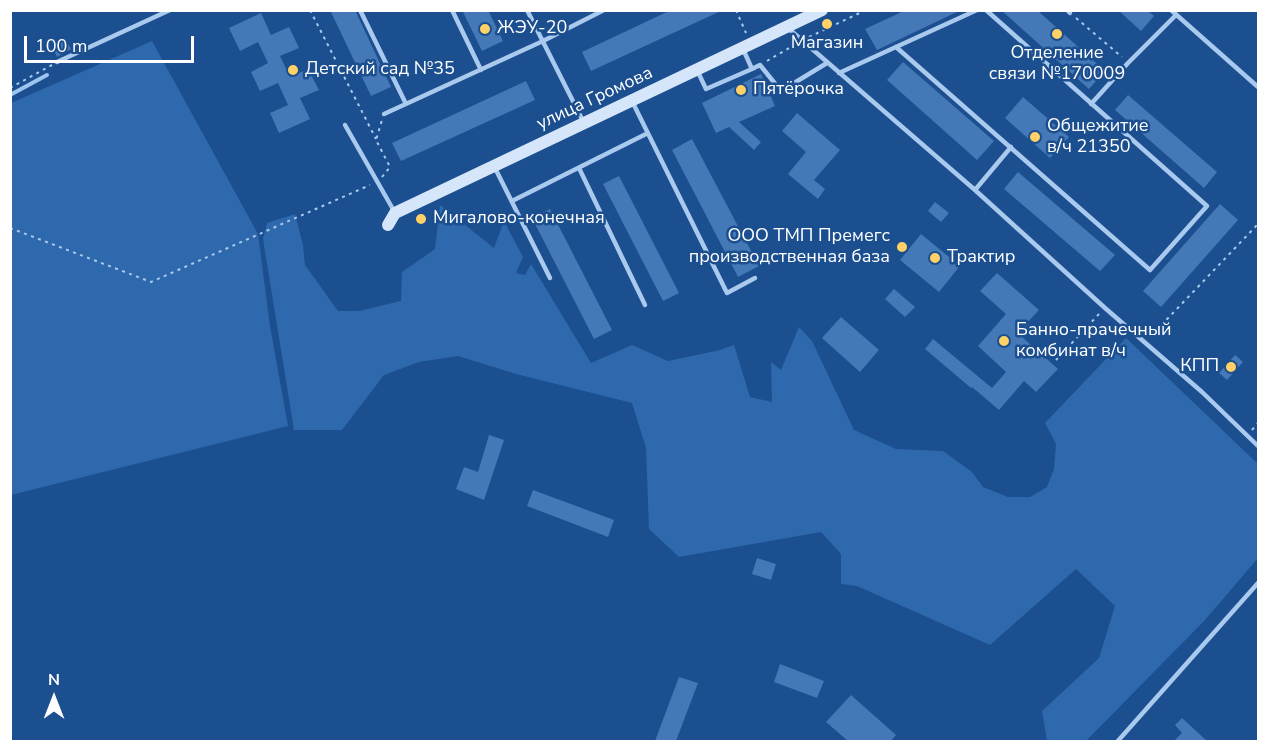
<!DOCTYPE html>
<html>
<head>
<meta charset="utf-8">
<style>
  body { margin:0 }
  #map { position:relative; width:1269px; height:752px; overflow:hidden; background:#1b4f8f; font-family:"Nunito Sans",sans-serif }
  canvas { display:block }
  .frame { position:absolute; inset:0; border:12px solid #fff; pointer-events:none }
  .north { position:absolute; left:24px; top:668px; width:60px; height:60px; -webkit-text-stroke:4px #1b4f8f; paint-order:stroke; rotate:0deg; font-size:16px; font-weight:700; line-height:24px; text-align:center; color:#fff }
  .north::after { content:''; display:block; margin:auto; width:21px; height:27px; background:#fff; clip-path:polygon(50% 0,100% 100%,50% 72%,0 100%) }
  .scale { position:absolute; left:24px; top:36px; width:170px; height:27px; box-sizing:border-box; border:3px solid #fff; border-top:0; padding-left:8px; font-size:18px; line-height:21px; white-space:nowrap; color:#fff; -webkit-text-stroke:4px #1b4f8f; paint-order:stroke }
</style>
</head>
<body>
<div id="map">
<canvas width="1269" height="752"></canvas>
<div class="frame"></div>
<div class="north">N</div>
<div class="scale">100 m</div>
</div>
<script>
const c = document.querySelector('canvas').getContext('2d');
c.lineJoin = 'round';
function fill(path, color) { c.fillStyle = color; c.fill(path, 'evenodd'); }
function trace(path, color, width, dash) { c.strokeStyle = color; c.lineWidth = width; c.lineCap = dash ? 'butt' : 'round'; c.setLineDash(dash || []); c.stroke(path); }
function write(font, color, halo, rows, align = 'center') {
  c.font = font + ' "Nunito Sans",sans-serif'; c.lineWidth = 5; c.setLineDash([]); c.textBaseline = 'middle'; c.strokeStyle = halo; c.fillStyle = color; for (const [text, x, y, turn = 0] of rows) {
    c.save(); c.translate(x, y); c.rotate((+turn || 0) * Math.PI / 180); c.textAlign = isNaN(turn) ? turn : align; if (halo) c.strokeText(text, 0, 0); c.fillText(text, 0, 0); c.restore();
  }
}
const green = new Path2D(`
  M152,41L258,234L270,326L288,426L11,495V103Z
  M440,205L494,248L504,221L523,257L516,273L525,275L531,264L591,363L632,345L668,361L720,350L734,345L750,397L772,402L771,362L781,370L799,327L812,341L854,430L896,449L943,451L972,472L983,487L1008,497H1030L1047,487L1054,469L1056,444L1045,423L1126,338L1258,464V558L1205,620L1086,741H1047L1042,711L1099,658L1115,606L1076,569L990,645L857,586L841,584V554L821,532L679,557L649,529L646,448L632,403L516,374L458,356L419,362L384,375L342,430H294L263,239L267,223L295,214L303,245L305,265L338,311H359L401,301L402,272L435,249Z`);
const stream = new Path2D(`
  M10,95L47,75`);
const building = new Path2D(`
  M330,10H355L391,87L371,96Z
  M462,10H488L503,41L482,51Z
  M671,10H723L591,71L582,52Z
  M906,10H961L877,50L865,29Z
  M1001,10H1037L1105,71L1089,89Z
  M1118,10H1147L1154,16L1141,31Z
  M261,13L271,35L289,27L299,48L280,56L290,77L308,69L319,90L300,98L310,119L279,133L270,113L288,105L278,83L260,91L251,72L268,63L258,42L240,51L229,28Z
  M66,40L71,49L57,57L52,46Z
  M903,62L994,141L977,160L887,80Z
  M761,74L775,106L739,122L761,142L754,150L729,127L716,133L702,103Z
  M526,81L535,100L401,161L392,143Z
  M1128,95L1217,172L1204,188L1115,110Z
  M1023,97L1069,137L1050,158L1005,118Z
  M797,113L840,150L814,180L825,189L818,199L788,174L806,152L782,131Z
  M692,139L759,266L738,277L672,150Z
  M1018,172L1115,255L1100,271L1004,189Z
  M619,176L679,293L663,301L603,184Z
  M935,202L949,213L941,222L928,211Z
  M1220,204L1238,220L1161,307L1143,291Z
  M550,209L612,330L594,339L532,218Z
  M921,234L960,266L939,292L900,260Z
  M997,273L1039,310L1027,323L1030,326L1021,336L1058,369L1036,392L1024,381L999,410L972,387L971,388L925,349L933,339L992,388L1006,372L978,346L1006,314L980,291Z
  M894,289L915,307L905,317L885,299Z
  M841,317L879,350L860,372L822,338Z
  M1235,355L1243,362L1227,380L1219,373Z
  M489,435L504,440L484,500L456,489L464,467L478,472Z
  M533,490L614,520L608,537L527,506Z
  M757,558L776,564L771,580L752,574Z
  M780,664L824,681L817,698L774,682Z
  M679,677L698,683L676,741H655Z
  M851,695L896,735L891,741H848L826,722Z
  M1182,718L1207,741H1174L1182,733L1175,725Z`);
const path = new Path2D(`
  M310,10L376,139
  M736,10L746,33
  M1076,18L1122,57
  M809,37L866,10
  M767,61L796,44
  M10,88L52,65
  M382,177L390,167L376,140L382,120
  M10,228L151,282L370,185
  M1151,336L1258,224
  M1056,360L1099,314
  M1252,430L1258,423`);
const lane = new Path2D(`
  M360,10L406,104
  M452,10L481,70
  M527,10L584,123
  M1067,10L1070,13
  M1171,10L1258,87
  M789,29L975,190L1105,308L1202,392L1258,446
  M896,47L1150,270L1207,206L986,10
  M57,62L170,10
  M752,69L760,65L781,91L827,63
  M697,70L706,89L752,69L743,49
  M839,73L977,10
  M632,101L727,293L755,278
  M1091,104L1128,63L1176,15
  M384,114L543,41L604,10
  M345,125L394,211
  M495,168L550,278
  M579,168L645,305
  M975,190L1011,147
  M512,201L648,133
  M1117,742L1258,583`);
const secondary = new Path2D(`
  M388,225L395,213L822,10`);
const markers = [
  [827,24,6,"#ffd166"],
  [485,29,6,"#ffd166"],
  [1057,34,6,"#ffd166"],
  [293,70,6,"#ffd166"],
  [741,90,6,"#ffd166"],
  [1035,137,6,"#ffd166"],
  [421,219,6,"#ffd166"],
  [902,247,6,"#ffd166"],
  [935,258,6,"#ffd166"],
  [1004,341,6,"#ffd166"],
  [1231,367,6,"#ffd166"]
];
const poiNames = [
  ["ЖЭУ-20",497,29],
  ["Магазин",827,44,"center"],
  ["Отделение",1057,54,"center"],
  ["связи №170009",1057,75,"center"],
  ["Детский сад №35",305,70],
  ["Пятёрочка",753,90],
  ["Общежитие",1047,127],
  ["в/ч 21350",1047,148],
  ["Мигалово-конечная",433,219],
  ["ООО ТМП Премегс",890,237,"right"],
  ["производственная база",890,258,"right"],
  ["Трактир",947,258],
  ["Банно-прачечный",1016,331],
  ["комбинат в/ч",1016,352],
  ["КПП",1219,367,"right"]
];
const streetNames = [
  ["улица Громова",595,99,-25]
];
fill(green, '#2e69ad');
trace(stream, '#9cc4f0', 4);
fill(building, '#4478b7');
trace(path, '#a9c9ee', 2, [3, 4.5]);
trace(lane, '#a9c9ee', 4.5);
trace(secondary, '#d6e6fa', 12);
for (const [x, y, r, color] of markers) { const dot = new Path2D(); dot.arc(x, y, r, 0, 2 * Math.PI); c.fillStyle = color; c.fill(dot); trace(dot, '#1b4f8f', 2); }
write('18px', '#fff', '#1b4f8f', poiNames, 'left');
write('18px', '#fff', '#1b4f8f', streetNames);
</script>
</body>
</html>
